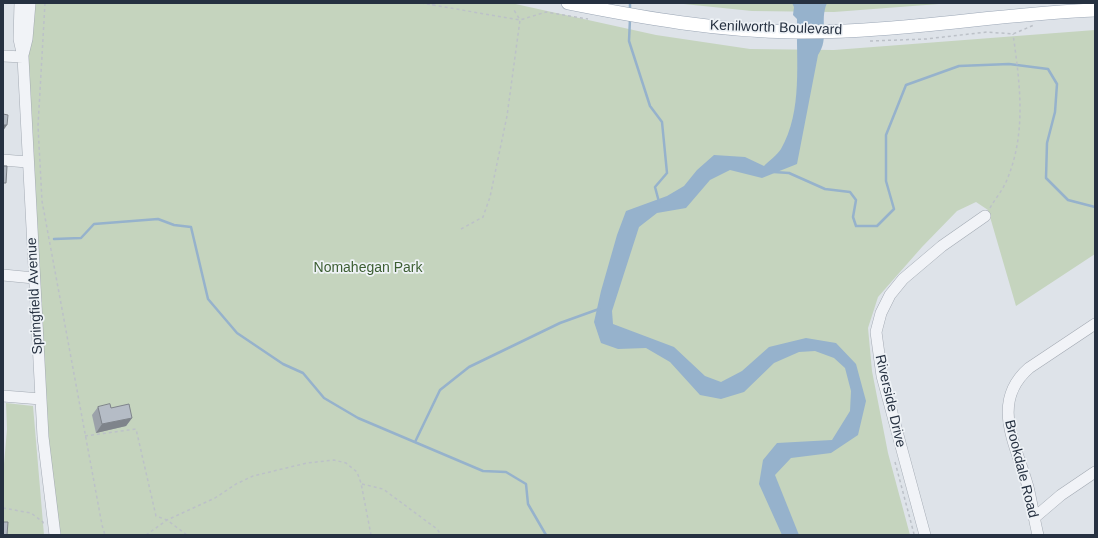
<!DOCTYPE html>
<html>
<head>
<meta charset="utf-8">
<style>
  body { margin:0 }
  #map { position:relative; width:1098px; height:538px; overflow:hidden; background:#dee3e9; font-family:Arial,sans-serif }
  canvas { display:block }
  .frame { position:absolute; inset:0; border:4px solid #263141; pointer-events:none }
</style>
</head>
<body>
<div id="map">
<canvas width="1098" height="538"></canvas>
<div class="frame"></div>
</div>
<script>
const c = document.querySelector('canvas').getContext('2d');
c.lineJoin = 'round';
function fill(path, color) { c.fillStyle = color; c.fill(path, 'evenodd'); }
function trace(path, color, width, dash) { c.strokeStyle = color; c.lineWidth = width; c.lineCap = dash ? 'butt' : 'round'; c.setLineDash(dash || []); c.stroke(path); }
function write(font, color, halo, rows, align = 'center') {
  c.font = font + ' Arial,sans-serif'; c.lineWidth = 3.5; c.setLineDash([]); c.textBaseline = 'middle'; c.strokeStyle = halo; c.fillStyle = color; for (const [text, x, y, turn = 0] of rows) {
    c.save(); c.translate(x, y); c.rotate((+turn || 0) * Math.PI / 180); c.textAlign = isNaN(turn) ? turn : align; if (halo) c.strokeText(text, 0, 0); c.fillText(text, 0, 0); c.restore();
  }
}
const green = new Path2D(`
  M28,3H511L656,35L750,49L834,50L1095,30V254L1016,306L988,210L976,202L957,211L922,247L878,297L868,328L872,371L888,453L910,535H55L27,162Z
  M674,3H952L834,12L752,11Z
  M6,403L33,406L44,535H3V476L7,429Z`);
const water = new Path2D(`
  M792,3H827C819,21 830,38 818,55L797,164L762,178L730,170L710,180L686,208L657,213L639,227L612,311L613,324L674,347L705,376L721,382L742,371L769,347L806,338L836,343L856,364L866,401L858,435L831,453L791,458L775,475L799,535H782L759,484L763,460L777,443L832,440L850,411L851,391L845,368L834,358L815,351L799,352L774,363L744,392L721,399L700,395L670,362L646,348L618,349L601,343L594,322L601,291L617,235L626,211L667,196L684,186L697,170L714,155L745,157L764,166C769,161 777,155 781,149C803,111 796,61 797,19L793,15L794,7Z`);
const stream = new Path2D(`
  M630,10V3
  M630,19L629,41L650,106L662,122L667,173L655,187L659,202
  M774,172L789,173L825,189L850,192L856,200L853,217L856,226H877L894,209L886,181V135L906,85L959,66L1009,64L1048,69L1057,84L1055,112L1047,143L1046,178L1068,200L1095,207
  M54,239L81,238L94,224L158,219L174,225L191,227L208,299L237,333L283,364L303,373L324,398L358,418L483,471L506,472L526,484L528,504L546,535
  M415,442L440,390L469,367L560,323L599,309`);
const path = new Path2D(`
  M45,3L38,126L42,201L102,525L105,535
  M421,3L520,20L546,12L588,19
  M432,5L436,3
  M870,41L926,39L987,32L1013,34L1034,25
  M990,208C995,199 1002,191 1006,182C1027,134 1020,84 1013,34
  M461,229L483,217L490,197L507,116L520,20L514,10
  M85,436L136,429L156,516L167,520L187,535
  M895,462L914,534
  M362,484L383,489L437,529L441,535
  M3,508L31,513L43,522V525
  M146,535L167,520L215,498L236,484L253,476L307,463L334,460L346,463L357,472L361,483L371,535`);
const minor = new Path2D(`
  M20,3L19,39L23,57L43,437L55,535
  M23,55L27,39L30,3
  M3,56L23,57
  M3,160L27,162
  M3,275L34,278
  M3,396L41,399
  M1034,518L1061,495L1095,472
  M925,535L882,376L876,332L881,313L890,295L903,279L942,246L985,216
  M1038,535C1034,519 1032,503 1028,487C1017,446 989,403 1029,368L1095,324`);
const major = new Path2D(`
  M568,3C643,18 719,31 796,32C896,33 995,14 1095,10`);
const wall = new Path2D(`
  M98,407L111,408L132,418L126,426L96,433L92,415Z`);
const shadedWall = new Path2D(`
  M3,125H7L3,131Z
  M132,418L126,426L96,433L102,424Z`);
const building = new Path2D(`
  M3,114L8,115L7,125H3Z
  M3,166H7L6,183H3Z
  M110,404L111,408L129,404L132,418L102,424L98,407Z
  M3,522H8L7,535H3Z`);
const streetNames = [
  ["Kenilworth Boulevard",776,28,2],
  ["Springfield Avenue",35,296,-93],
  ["Riverside Drive",890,401,77],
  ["Brookdale Road",1021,469,76]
];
const parkNames = [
  ["Nomahegan Park",368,268]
];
fill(green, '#c5d4be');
fill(water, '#96b2cc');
trace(stream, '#96b2cc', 2.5);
trace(minor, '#a3aab3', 12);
trace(major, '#9ca7b6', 14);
trace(path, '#bcc1c8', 1.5, [3, 3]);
trace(minor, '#f1f3f7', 11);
trace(major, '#fff', 13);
fill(wall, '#9ca2aa');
fill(shadedWall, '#7f848b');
fill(building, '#b5bcc6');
trace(building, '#7f848b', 1);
write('14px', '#263141', '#eef2f6', streetNames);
write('14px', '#3c5e32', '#eef2f6', parkNames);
</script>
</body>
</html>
